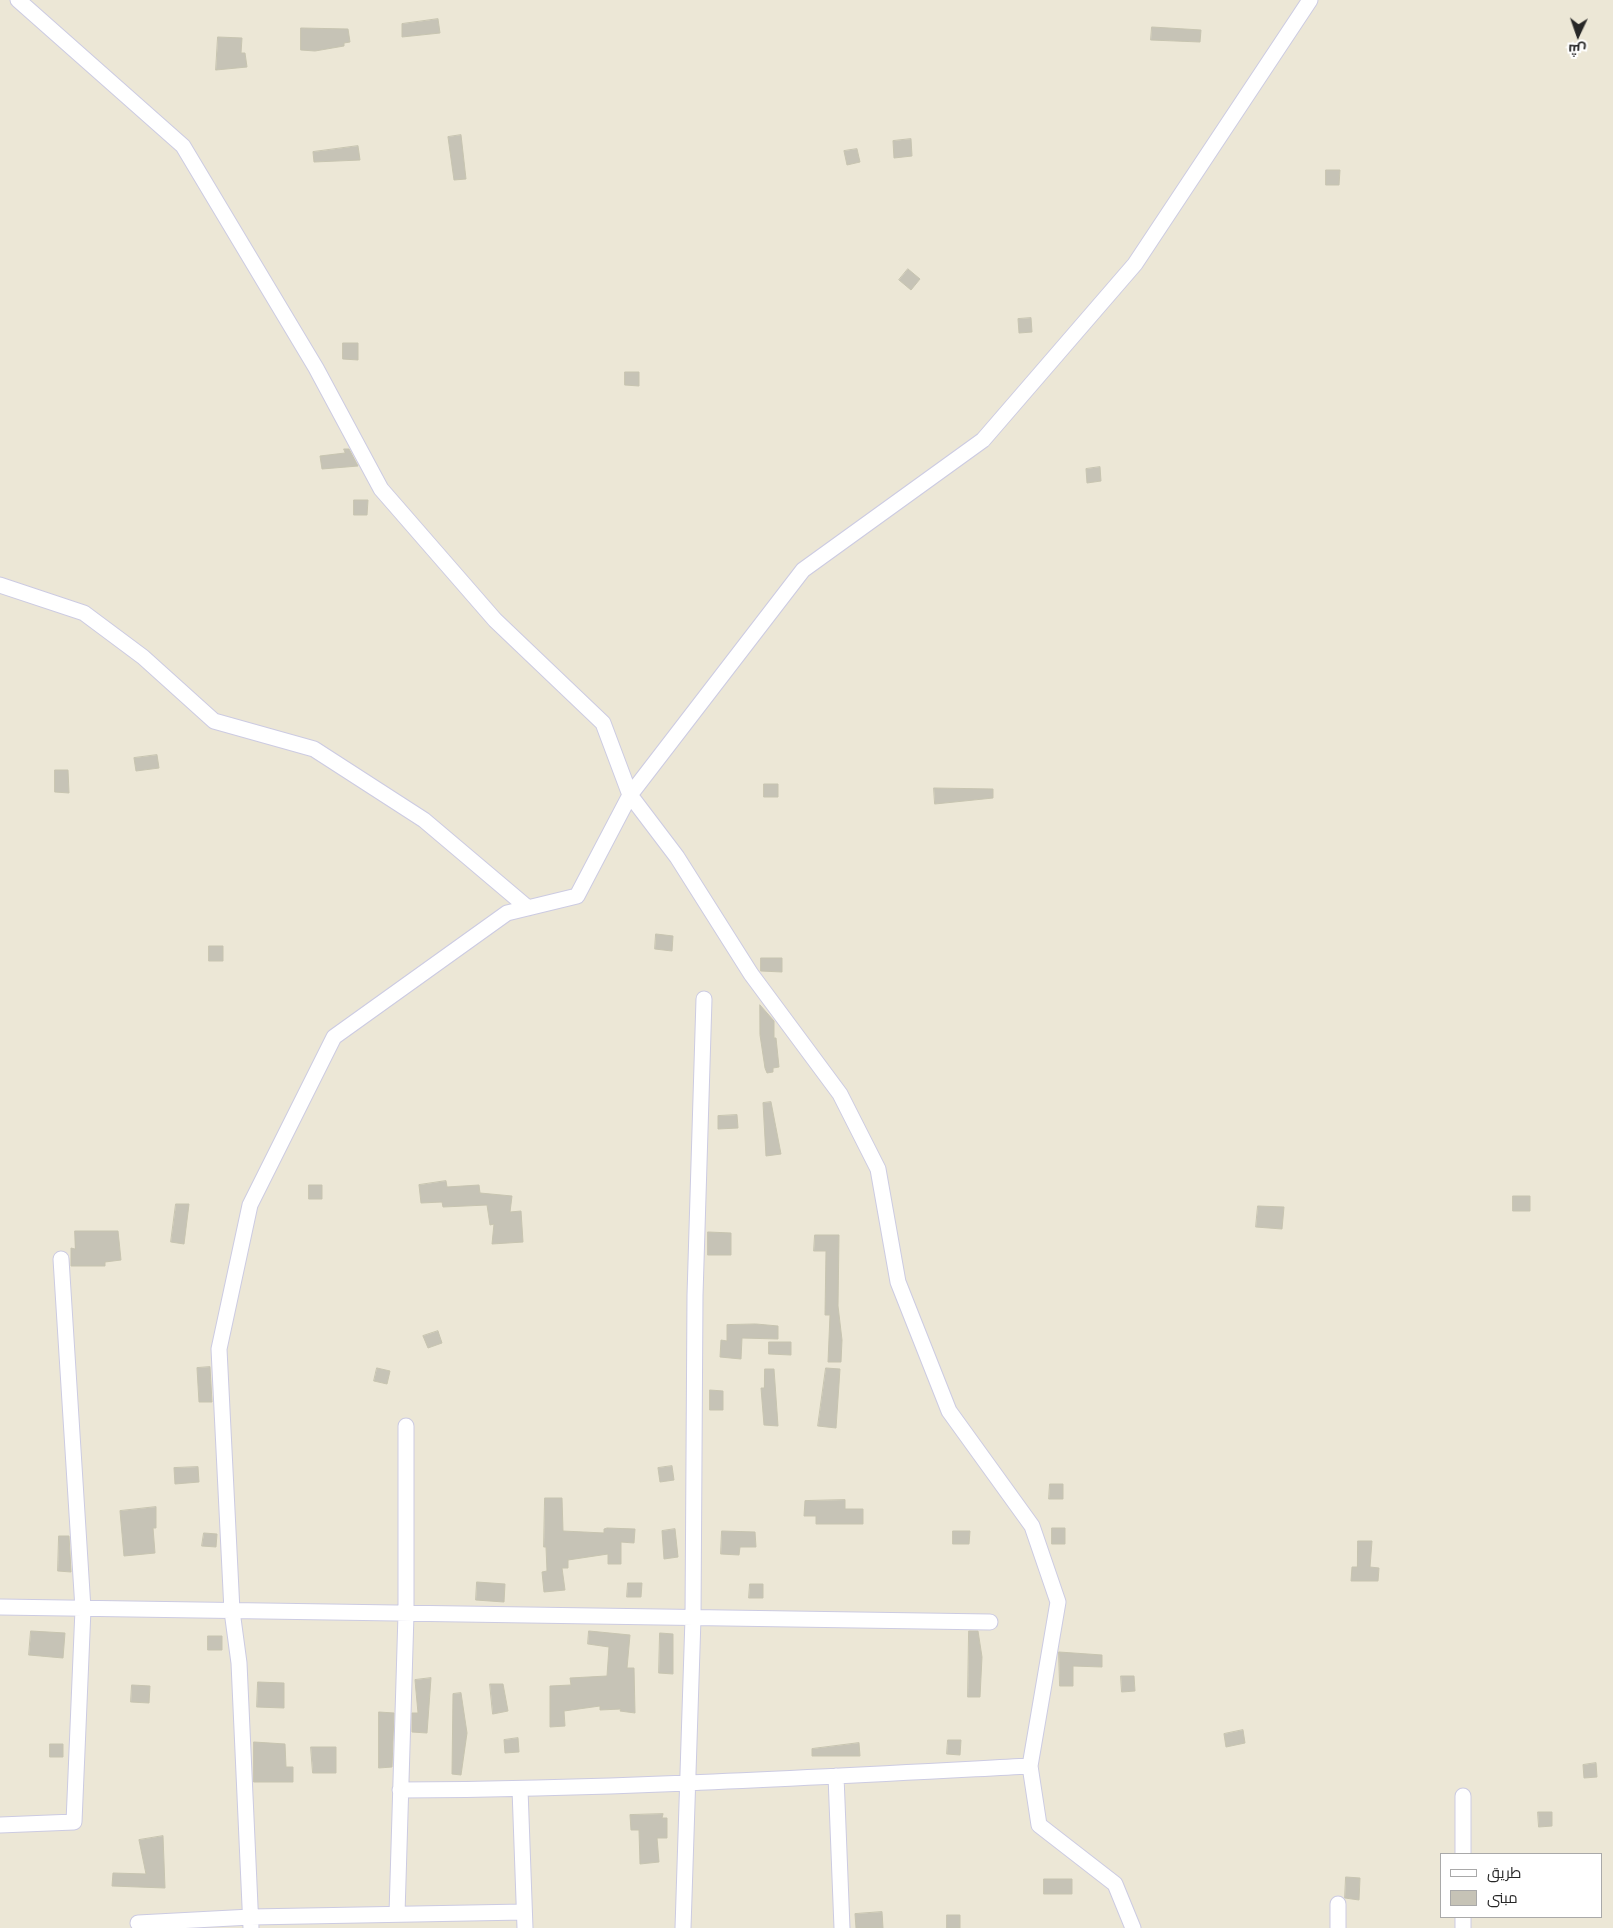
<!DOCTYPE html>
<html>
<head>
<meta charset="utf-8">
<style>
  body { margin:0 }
  #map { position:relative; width:1613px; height:1928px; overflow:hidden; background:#ece7d6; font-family:Mulish,Cairo,sans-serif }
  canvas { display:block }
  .legend { position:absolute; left:1440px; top:1853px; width:162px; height:65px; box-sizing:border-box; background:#fff; border:1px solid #a9a9a9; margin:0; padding:6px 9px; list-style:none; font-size:15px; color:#272727 }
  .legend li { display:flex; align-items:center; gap:10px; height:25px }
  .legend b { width:25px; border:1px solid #a9a9a9 }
  .north { position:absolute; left:1553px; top:10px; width:50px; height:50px; -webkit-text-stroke:4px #fff; paint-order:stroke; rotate:183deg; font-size:14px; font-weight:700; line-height:20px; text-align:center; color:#272727 }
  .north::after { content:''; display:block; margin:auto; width:18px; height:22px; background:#272727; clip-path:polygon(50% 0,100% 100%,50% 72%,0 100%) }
</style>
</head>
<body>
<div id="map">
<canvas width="1613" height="1928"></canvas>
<ul class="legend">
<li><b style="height:6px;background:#fff"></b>طريق</li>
<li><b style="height:14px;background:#c6c3b6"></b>مبنى</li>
</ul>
<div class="north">ش</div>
</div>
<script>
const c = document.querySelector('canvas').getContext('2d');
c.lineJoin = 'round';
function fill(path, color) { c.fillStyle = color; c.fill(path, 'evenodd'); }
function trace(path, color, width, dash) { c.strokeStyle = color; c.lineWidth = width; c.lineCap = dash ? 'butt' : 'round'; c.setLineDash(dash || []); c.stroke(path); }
const building = new Path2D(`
  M438,19L440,33L402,37V24Z
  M1152,27L1201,30L1200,42L1151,40Z
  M301,28L348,29L350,42L344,43V46L315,51L301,50Z
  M218,37L242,38L241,53H245L247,67L216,70Z
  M461,135L466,179L454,180L448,137Z
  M911,139L912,156L894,158L893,141Z
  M358,146L360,160L314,162L313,152Z
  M857,149L860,162L847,165L844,151Z
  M1326,170H1340L1339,185H1326Z
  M908,269L920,279L911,290L899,280Z
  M1031,318L1032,332L1019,333L1018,319Z
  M343,343H358V360L343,359Z
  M625,372H639V386L625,385Z
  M344,449H349L358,466L322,469L320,456L345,453Z
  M1100,467L1101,481L1087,483L1086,469Z
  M354,500H368L367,515H354Z
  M157,755L159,768L136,771L134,758Z
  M55,770H68L69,793L55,792Z
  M764,784H778V797H764Z
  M934,788L993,789V798L935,804Z
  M656,934L673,936L672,951L655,949Z
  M209,946H223V961H209Z
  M761,958H782V972L761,971Z
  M760,1005L774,1021V1038H776L779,1067L773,1068V1072L767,1073L765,1068L760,1035Z
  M771,1102L781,1154L766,1156L763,1103Z
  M737,1115L738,1128L718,1129V1116Z
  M446,1181L447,1187L479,1185L480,1193L512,1196L510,1212L521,1211L523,1242L492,1244L494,1224L490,1225L487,1205L443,1207L442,1202L421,1203L419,1185Z
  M309,1185H322V1199H309Z
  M1513,1196H1530V1211H1513Z
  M176,1204H189L184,1244L171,1242Z
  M1258,1206L1284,1207L1282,1229L1256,1227Z
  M75,1231H118L121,1260L105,1262V1266H71V1248L75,1249Z
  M708,1232L731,1233V1255H708Z
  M815,1235H839L838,1306L842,1340L841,1362H828L830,1315H825L826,1251H814Z
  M756,1324L778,1326V1339L742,1338L741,1359L720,1357L721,1340L727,1341V1325Z
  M438,1331L442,1343L428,1348L423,1336Z
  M769,1342H791V1355L769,1354Z
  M210,1367L212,1402H199L197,1368Z
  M377,1368L390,1371L387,1384L374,1381Z
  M826,1368L840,1369L836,1428L818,1426Z
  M765,1369H774L778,1426L764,1425L761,1388H764Z
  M710,1390L723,1391V1410H710Z
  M672,1466L674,1480L660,1482L658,1468Z
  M198,1467L199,1482L175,1484L174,1468Z
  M1050,1484H1063V1499H1049Z
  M545,1498H562L563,1531L604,1533V1529L607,1528L635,1529L634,1543L621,1542V1564H608V1554L568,1560V1568H562L565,1590L544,1592L542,1572L547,1571L546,1547H544Z
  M845,1500V1509H863V1524H816V1516H804L805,1501Z
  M156,1507V1528H153L155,1553L124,1556L120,1511Z
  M1052,1528H1065V1544H1052Z
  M675,1529L678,1557L664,1559L662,1531Z
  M722,1531L755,1532L756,1547H740L739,1555L721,1554Z
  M953,1531H970L969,1544H953Z
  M204,1533L217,1534L216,1547L202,1546Z
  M59,1536H69L71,1572L58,1571Z
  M1358,1541H1372L1370,1567L1379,1568L1378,1581H1351L1352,1567H1357Z
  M477,1582L505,1584L504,1602L476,1600Z
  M628,1583H642L641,1597H627Z
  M750,1584H763V1598H749Z
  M31,1631L65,1633L63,1658L29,1655Z
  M589,1631L630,1635L627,1668H634L635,1713L620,1711L621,1709L600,1710V1706L564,1711L565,1726L550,1727V1686L571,1685L570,1678L607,1676L609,1647L588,1644Z
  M969,1631H978L982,1657L980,1697H968Z
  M660,1633L673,1634V1674L659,1673Z
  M208,1636H222V1650H208Z
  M1059,1652L1102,1655V1667L1073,1666V1686H1060Z
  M1121,1676H1134L1135,1691L1122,1692Z
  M431,1678L427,1733L412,1732V1713H418L415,1680Z
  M258,1682L284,1683V1708L257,1707Z
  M490,1684H503L508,1711L493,1714Z
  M132,1685L150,1686L149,1703L131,1702Z
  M461,1693L467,1733L461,1775L452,1774L453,1694Z
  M379,1712L394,1713L392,1767L379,1768Z
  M1243,1730L1245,1743L1226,1747L1224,1734Z
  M518,1738L519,1752L505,1753L504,1740Z
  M948,1740H961L960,1755L947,1754Z
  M254,1742L285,1744L286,1767H293V1782H254Z
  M859,1743L860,1756H812V1749Z
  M50,1744H63V1757H50Z
  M311,1747H336V1773H313Z
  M1596,1763L1597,1777L1584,1778L1583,1765Z
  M1538,1812H1552V1826L1539,1827Z
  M663,1814L662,1818H667V1838H657L659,1862L640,1864L639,1830H631L630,1815Z
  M163,1836L165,1888L112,1886L113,1873L146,1874L139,1840Z
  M1346,1877L1360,1878L1359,1900L1345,1898Z
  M1044,1879H1072V1894H1044Z
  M882,1912L883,1928H856L855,1914Z
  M947,1915H960V1928H947Z`);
const minor = new Path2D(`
  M18,0L183,146L316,368L381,489L495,620L603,723L630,795L677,857L751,974L840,1094L878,1169L898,1282L949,1411L1032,1526L1058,1602L1030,1766L1039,1825L1115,1884L1133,1928
  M0,585L84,613L143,657L214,721L314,749L424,820L528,908
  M0,1607L990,1622
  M836,1776L842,1928
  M520,1789L525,1928
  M400,1790C611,1789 820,1777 1030,1766
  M0,1825L74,1822L83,1609L61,1259
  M1463,1854V1796
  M1338,1904V1928
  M397,1914L406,1614V1426
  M138,1923L251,1917L524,1912
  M251,1928L239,1663L232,1611L219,1349L250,1205L334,1037L507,913L577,896L630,795L803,570L983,440L1135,264L1310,0
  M683,1928L693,1618L695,1295L704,999
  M1463,1928V1917`);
fill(building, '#c6c3b6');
trace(building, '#c7c4b0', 1);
trace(minor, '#cccbe2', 17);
trace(minor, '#fff', 15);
</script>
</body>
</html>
